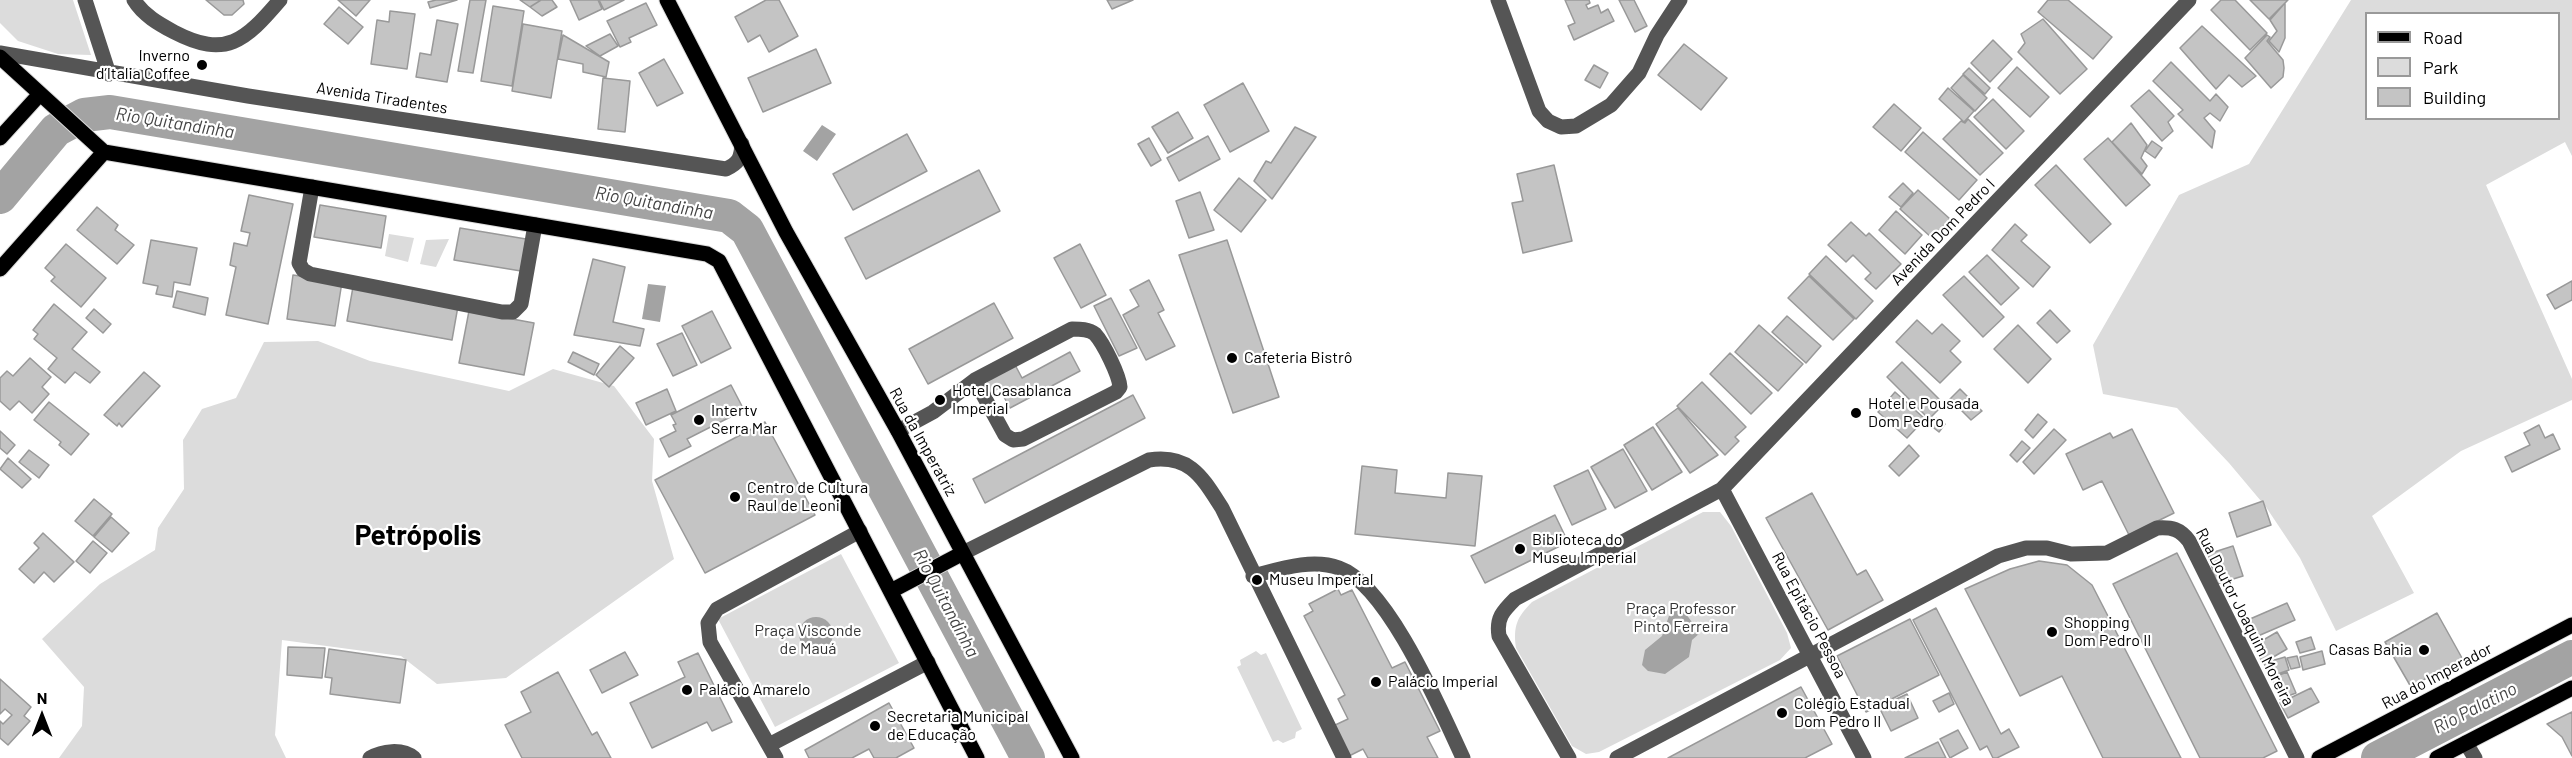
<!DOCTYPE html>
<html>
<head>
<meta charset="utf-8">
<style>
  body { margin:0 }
  #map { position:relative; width:2572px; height:758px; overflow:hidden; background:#fff; font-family:Barlow,sans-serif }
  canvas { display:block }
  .legend { position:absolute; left:2365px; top:12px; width:195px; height:108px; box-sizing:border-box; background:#fff; border:2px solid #999; margin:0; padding:8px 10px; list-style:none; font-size:18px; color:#000 }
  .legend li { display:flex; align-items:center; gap:12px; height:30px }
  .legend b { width:30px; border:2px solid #999 }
  .north { position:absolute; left:12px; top:686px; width:60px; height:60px; -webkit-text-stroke:4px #fff; paint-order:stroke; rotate:0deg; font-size:16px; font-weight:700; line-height:24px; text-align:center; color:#000 }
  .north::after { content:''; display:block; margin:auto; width:21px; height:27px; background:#000; clip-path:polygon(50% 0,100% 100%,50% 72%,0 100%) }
</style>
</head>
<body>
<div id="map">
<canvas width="2572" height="758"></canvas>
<ul class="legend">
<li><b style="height:8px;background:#000"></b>Road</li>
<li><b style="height:16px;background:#dcdcdc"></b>Park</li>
<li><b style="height:16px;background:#c4c4c4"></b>Building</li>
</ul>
<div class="north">N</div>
</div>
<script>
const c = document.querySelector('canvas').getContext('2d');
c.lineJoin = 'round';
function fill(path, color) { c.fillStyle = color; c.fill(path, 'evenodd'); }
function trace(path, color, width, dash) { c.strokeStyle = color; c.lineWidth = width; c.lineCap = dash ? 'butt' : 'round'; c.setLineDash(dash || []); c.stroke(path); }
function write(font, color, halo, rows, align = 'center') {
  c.font = font + ' Barlow,sans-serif'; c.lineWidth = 4.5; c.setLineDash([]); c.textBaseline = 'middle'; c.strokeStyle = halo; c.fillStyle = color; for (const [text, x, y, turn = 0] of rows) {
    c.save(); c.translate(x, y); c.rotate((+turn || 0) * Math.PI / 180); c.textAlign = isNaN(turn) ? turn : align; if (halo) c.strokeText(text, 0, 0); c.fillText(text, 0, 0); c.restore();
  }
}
const green = new Path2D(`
  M0,0H73L91,55L58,54L18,41L0,23Z
  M2351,0H2572V156L2565,142L2486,185L2572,379V400L2461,451L2372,516L2414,593L2336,631L2300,558L2266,507L2229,463L2177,408L2103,394L2093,345L2179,195L2249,164ZM2366,14H2558V118H2366Z
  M389,234L414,238L408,262L385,256Z
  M449,239L436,267L420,264L426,240Z
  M318,341L370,361L509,391L553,369L614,386L654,439L652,481L674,559L506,678L437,684L401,656L282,640L275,735L286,758H59L82,726L84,687L42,639L100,584L155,550L158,528L184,489L183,440L202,409L236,398L264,342Z
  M1703,512H1720L1731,526L1787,633L1791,648L1780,660L1599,752L1586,754L1572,746L1516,648C1513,626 1517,617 1532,602Z
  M841,554L899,663L775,727L718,619Z
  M1256,651L1261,655L1266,653L1302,729L1296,732L1295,738L1283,743L1278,740L1273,742L1237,667L1241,665L1240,660Z`);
const water = new Path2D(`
  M822,125L836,134L817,161L803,151Z
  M648,284L666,286L660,322L642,319Z
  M1679,605L1687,607L1686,614L1700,633L1692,640L1689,657L1665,674L1648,671L1642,665L1645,650L1662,636L1671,610Z
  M799 634a17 17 0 1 1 34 0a17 17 0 1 1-34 0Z`);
const river = new Path2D(`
  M0,197L56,130L84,115L110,112L729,216L747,230L1028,758
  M2378,758L2572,657`);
const building = new Path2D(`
  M206,0H243L244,4L232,15H224Z
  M338,0H370L356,16Z
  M436,0H457L430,8L428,2Z
  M470,0H486L473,73L458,71Z
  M520,0H541L530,7Z
  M541,0H552L557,7L542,16L530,7Z
  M570,0H598L602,9L579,20Z
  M599,0H624L604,10Z
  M766,0H779L798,36L769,52L760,35L748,42L735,17Z
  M1107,0H1133L1112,9Z
  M1565,0H1589L1590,3L1586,5L1588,9L1598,5L1601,13L1608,9L1614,21L1574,40L1568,26L1575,23Z
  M1619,0H1634L1647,26L1635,32Z
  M2048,0H2068L2112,37L2093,59L2038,12Z
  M2221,0H2235L2267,33L2250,50L2211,10Z
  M2250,0H2288L2269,19Z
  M646,3L657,25L629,38L631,42L620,47L607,21Z
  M2285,3V38L2279,52L2269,41L2277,31L2270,20Z
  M493,6L524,11L512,86L481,81Z
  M339,7L363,27L348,44L324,24Z
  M390,11L415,14L407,69L371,64L377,20L389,22Z
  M2043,19L2087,69L2060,94L2018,52L2025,43L2021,34Z
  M437,20L458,24L447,82L416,77L420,53L431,55Z
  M523,24L562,31L551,98L512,91Z
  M2202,26L2256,76L2242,87L2229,75L2216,89L2180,48Z
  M610,34L618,46L600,56L586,46Z
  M563,35L609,62L606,77L583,72V64L558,59Z
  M2267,35L2270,37L2267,41L2283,60L2284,68L2283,77L2271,88L2245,58Z
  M1993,40L2012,59L1990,82L1971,63Z
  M1684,44L1727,78L1701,110L1658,75Z
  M816,49L831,83L763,112L748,78Z
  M664,59L683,93L657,106L639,73Z
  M2171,62L2210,101L2216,94L2228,107L2220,121L2210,113L2204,118L2215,131L2212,148L2178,114L2183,110L2153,81Z
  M1594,65L1608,73L1600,88L1585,80Z
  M2017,67L2049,97L2030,117L1998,88Z
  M1969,68L1990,88L1985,94L1963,74Z
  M1963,75L1987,98L1975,111L1951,88Z
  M603,78L630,81L625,132L598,129Z
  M1243,83L1269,131L1230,152L1204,105Z
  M1948,88L1974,111L1964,122L1939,99Z
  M2149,90L2174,116L2168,122L2173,131L2162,141L2131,106Z
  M1993,99L2024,131L2006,149L1974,117Z
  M1894,104L1921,128L1901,151L1873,127Z
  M1178,112L1193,138L1168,153L1152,127Z
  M1968,119L2003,153L1980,175L1943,139L1961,121L1965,123Z
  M2131,123L2147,145L2141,158L2147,166L2142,174L2112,142Z
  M1295,127L1316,137L1272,199L1254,181L1266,161L1271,163Z
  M1923,132L1977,180L1959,200L1905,152Z
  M907,134L927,171L853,210L833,174Z
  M1208,136L1220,159L1179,181L1167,158Z
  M1149,138L1161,160L1151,166L1138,144Z
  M2108,138L2150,185L2126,206L2084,159Z
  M2152,141L2162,148L2155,158L2145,151Z
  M1554,165L1572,241L1523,253L1512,203L1523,201L1517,174Z
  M2056,165L2111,224L2090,243L2035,185Z
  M979,170L1000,211L866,279L845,238Z
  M1239,178L1266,200L1241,232L1214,210Z
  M1903,183L1913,193L1901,207L1889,197Z
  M1918,190L1950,219L1932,238L1900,209Z
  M1200,192L1214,230L1189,238L1176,201Z
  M249,195L293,204L268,324L226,315L236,267L230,265L234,243L247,246L250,233L241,231Z
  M320,205L386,216L381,248L314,237Z
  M97,207L118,225L115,230L134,245L117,264L77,230Z
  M1896,211L1922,235L1905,254L1879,230Z
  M1851,222L1866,236L1869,233L1901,264L1876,289L1865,279L1871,273L1853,255L1846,262L1828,245Z
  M2015,224L2027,235L2021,241L2050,267L2033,287L1992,250Z
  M460,228L526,239L521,271L454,260Z
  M151,240L197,248L190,285L174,282L172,297L156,294L158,286L143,283Z
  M1227,240L1279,397L1233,413L1179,255Z
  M66,244L106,278L81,307L51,281L55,277L45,268Z
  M1080,244L1106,295L1081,308L1054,258Z
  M1987,255L2019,288L2001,305L1969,272Z
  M1826,256L1873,301L1856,319L1809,274Z
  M593,259L625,267L613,322L644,329L640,346L574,335Z
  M293,275L342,282L335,326L287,319Z
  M1809,276L1854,319L1833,340L1788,298Z
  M1964,276L2004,317L1983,337L1943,295Z
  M1149,280L1164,310L1158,313L1175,346L1146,360L1123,315L1139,306L1130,290Z
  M2572,281V300L2555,309L2547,295Z
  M353,287L458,306L452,340L347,321Z
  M177,291L208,298L205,315L173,307Z
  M1111,298L1137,348L1119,356L1094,306Z
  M994,303L1013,338L928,384L909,349Z
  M54,304L87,332L72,349L100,372L90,383L75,372L65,383L48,369L57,358L34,339L38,334L33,330Z
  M94,309L111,324L103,333L86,318Z
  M2050,310L2070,331L2057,343L2037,323Z
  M469,311L534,323L524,375L459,363Z
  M712,311L731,348L701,363L682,326Z
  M1787,316L1821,346L1806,363L1772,332Z
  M1917,320L1932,334L1942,324L1960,341L1950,351L1961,362L1940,383L1896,342Z
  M1759,325L1803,364L1778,391L1735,352Z
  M2018,325L2051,359L2028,383L1994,349Z
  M682,333L697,365L673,376L657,344Z
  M620,346L634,358L609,387L596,375Z
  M573,352L599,364L594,375L568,362Z
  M1070,352L1080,371L1010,408L999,388L988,394L980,378L1013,361L1022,378Z
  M1730,353L1772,393L1751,414L1710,374Z
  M30,358L51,377L42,387L49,394L32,413L19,401L10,410L0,401V378L7,371L13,376Z
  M1902,362L1944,404L1929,419L1887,377Z
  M144,372L160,386L122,427L119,423L117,426L104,415Z
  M1702,382L1746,427L1735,437L1739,441L1725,455L1677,406Z
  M731,385L744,410L687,439L691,446L669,457L660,439L676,431L673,425L676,424L671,415Z
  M667,389L676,411L646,425L636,403Z
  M1960,389L1982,411L1971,420L1950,399Z
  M1895,392L1925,419L1907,438L1878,412Z
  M1133,395L1145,418L985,503L973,479Z
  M49,402L89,434L71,455L59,445L61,442L34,420Z
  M1678,408L1718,455L1690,473L1656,424Z
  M2038,414L2047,422L2033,438L2025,430Z
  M1936,418L1945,424L1939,432L1930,425Z
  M765,422L815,515L705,573L655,480Z
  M2539,425L2545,438L2553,434L2560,449L2512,472L2505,457L2530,445L2524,433Z
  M1653,427L1682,472L1652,490L1624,445Z
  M2054,429L2066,440L2034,474L2023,462Z
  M2132,429L2174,513L2129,535L2102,481L2083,490L2066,454L2110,433L2113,438Z
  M0,431L15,445L7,454L0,448Z
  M2022,441L2030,448L2017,462L2010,455Z
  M1909,445L1919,456L1899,476L1889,466Z
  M1623,449L1647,491L1615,508L1591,467Z
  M29,450L49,465L39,478L19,462Z
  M8,458L31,479L22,488L0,469Z
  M1362,466L1397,470L1395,493L1446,498L1448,473L1482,476L1475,546L1355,534Z
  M1588,470L1606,509L1572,525L1554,486Z
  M1812,493L1857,575L1866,570L1883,600L1828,630L1766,518Z
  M94,499L112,514L93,536L75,521Z
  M2263,501L2271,525L2237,537L2229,513Z
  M1555,515L1568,542L1485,583L1471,556Z
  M111,517L129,533L112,552L94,537Z
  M43,533L74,562L54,582L44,572L34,583L19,569L39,548L34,543Z
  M93,541L107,553L90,573L76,561Z
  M2233,546L2243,576L2217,584L2208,554Z
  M2177,553L2277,751L2263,758H2200L2113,584Z
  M2039,561L2067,565L2092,585L2181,758H2103L2062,676L2020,696L1965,589L2010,569Z
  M1338,589L1341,595L1352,590L1392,668L1405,662L1440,731L1427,737L1438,758H1368L1363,749L1349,756L1333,726L1348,719L1338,699L1345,695L1304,616L1313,611L1309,604Z
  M2287,603L2295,620L2251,639L2243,622Z
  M1936,608L2001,734L2009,729L2019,747L1997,758H1993L1987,746L1980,750L1913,620Z
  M2437,613L2462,658L2411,687L2385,642Z
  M1910,619L1939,675L1866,712L1837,656Z
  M2277,632L2287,649L2263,663L2253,646Z
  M2311,637L2315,649L2300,653L2296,642Z
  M288,647L325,648L322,678L287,675Z
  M329,649L406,660L400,703L330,694L332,678L325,677Z
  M2322,651L2325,664L2303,670L2300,657Z
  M625,652L638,675L602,693L590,670Z
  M698,653L732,722L712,731L707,722L652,748L630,703L685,677L678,662Z
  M2297,656L2300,667L2291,669L2287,658Z
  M2285,657L2289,670L2269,677L2264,663Z
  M558,672L592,735L597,732L611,758H522L505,725L531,712L521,692Z
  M2287,672L2296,693L2280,699L2272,678Z
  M0,679L31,707L24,716L30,721L8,745L0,738V721L3,724L12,715L5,709L0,714Z
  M1801,687L1832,744L1805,758H1668Z
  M2311,688L2319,702L2288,718L2280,703Z
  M1949,693L1954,704L1939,712L1933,701Z
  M1907,694L1918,718L1891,731L1879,707Z
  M889,703L914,748L896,758H874L869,749L852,758H809L805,750Z
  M2572,712V756L2562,737L2547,724Z
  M1958,730L1968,748L1950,758L1940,739Z
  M1938,742L1946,758H1905Z`);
const minor = new Path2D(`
  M85,0L109,74
  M134,0C143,15 159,24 174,32C226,59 245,41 280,0
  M1498,0L1539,111L1548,121L1561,127L1576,126L1611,105L1639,73L1657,35L1680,0
  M0,53L248,96L726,169C739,163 741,158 742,144
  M312,187L299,263L303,270L310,274L502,312H513L521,304L535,225
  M898,431L933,412L975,380L1072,329C1080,329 1089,329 1095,334C1104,344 1119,375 1120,387L1116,392L1023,439L1013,440L1005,435L975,380
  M1722,489L1864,758
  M963,553L1149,460C1190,454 1202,477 1222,508L1344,758
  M1253,576C1280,569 1312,558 1339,568C1388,585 1441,711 1463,758
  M2466,743L2475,758
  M769,745L928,662
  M370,758C382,751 402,748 414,758
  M776,758L710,642L708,623L717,609L860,531
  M1569,758L1499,636C1496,618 1503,611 1515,599L1722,489L2189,0
  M1617,758L1998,556L2026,548H2047L2071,554L2107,553L2157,528C2172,527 2180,529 2189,541L2297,758`);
const major = new Path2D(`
  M667,0L786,232L898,431L1072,758
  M0,57L104,152L707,254L719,261L977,758
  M0,138L40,94
  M0,269L104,152
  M891,591L963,553
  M2319,758L2572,625
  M2437,758L2572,688`);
const markers = [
  [202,65,6,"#000"],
  [1232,358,6,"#000"],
  [940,400,6,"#000"],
  [1856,413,6,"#000"],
  [699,420,6,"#000"],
  [735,497,6,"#000"],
  [1520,549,6,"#000"],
  [1257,580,6,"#000"],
  [2052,632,6,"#000"],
  [2424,650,6,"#000"],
  [1376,682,6,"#000"],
  [687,690,6,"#000"],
  [1782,713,6,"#000"],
  [875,726,6,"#000"]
];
const poiNames = [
  ["Inverno",190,56,"right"],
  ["d’Italia Coffee",190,74,"right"],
  ["Cafeteria Bistrô",1244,358],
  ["Hotel Casablanca",952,391],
  ["Imperial",952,409],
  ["Hotel e Pousada",1868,404],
  ["Dom Pedro",1868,422],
  ["Intertv",711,411],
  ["Serra Mar",711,429],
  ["Centro de Cultura",747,488],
  ["Raul de Leoni",747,506],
  ["Biblioteca do",1532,540],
  ["Museu Imperial",1532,558],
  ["Museu Imperial",1269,580],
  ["Shopping",2064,623],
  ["Dom Pedro II",2064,641],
  ["Casas Bahia",2412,650,"right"],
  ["Palácio Imperial",1388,682],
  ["Palácio Amarelo",699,690],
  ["Colégio Estadual",1794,704],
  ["Dom Pedro II",1794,722],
  ["Secretaria Municipal",887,717],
  ["de Educação",887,735]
];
const streetNames = [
  ["Avenida Tiradentes",382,98,9],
  ["Avenida Dom Pedro I",1943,232,-46],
  ["Rua da Imperatriz",923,442,61],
  ["Rua Epitácio Pessoa",1809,615,62],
  ["Rua Doutor Joaquim Moreira",2245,617,63],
  ["Rua do Imperador",2437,676,-28]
];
const parkNames = [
  ["Praça Professor",1681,609],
  ["Pinto Ferreira",1681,627],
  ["Praça Visconde",808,631],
  ["de Mauá",808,649]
];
const waterNames = [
  ["Rio Quitandinha",175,123,9],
  ["Rio Quitandinha",654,203,10],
  ["Rio Quitandinha",946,603,62],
  ["Rio Palatino",2475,708,-27]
];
const townNames = [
  ["Petrópolis",418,536]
];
fill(green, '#dcdcdc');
fill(water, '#a3a3a3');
trace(river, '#a3a3a3', 34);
fill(building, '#c4c4c4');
trace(building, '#999', 1.5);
trace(major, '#dbdbdb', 17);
trace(minor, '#555', 15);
trace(major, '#000', 15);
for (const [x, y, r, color] of markers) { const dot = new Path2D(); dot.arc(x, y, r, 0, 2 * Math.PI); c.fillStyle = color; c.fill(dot); trace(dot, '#fff', 2); }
write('16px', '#000', '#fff', poiNames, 'left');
write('16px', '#000', '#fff', streetNames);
write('16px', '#333', '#fff', parkNames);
write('italic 18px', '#444', '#fff', waterNames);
write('bold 28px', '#000', '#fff', townNames);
</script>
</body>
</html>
